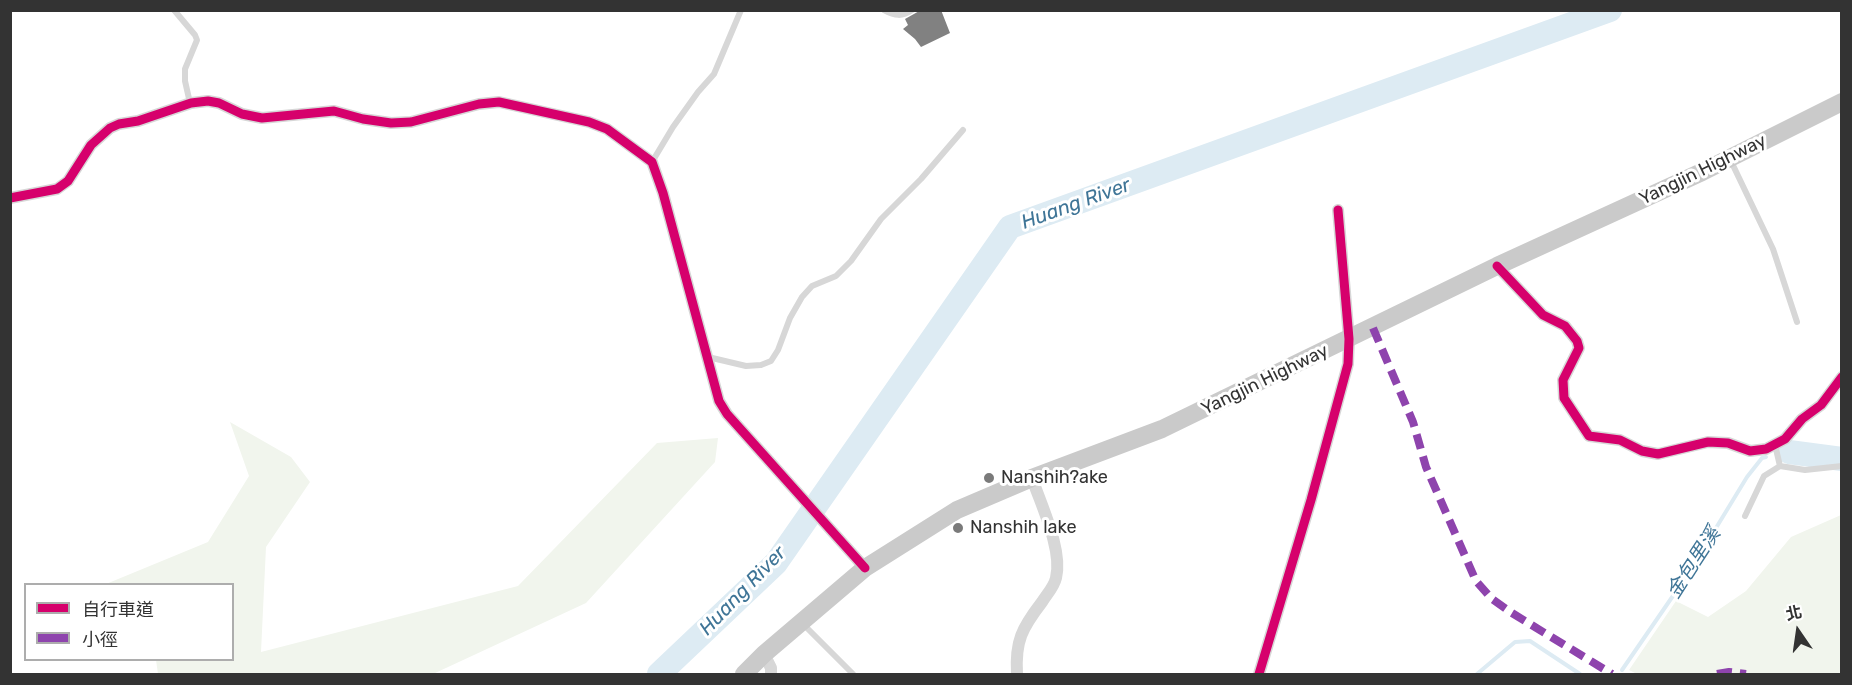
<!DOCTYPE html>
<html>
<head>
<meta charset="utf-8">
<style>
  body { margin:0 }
  #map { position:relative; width:1852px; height:685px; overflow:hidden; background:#fff; font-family:Rubik,"Noto Sans TC",sans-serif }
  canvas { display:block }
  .frame { position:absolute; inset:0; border:12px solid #333; pointer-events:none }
  .legend { position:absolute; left:24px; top:583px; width:210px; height:78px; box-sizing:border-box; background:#fff; border:2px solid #adadad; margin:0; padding:8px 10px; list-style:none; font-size:18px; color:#333 }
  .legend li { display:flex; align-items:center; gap:12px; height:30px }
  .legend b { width:30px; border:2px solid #adadad }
  .north { position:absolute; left:1768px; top:601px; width:60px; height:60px; -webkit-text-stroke:4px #fff; paint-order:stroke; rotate:347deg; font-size:16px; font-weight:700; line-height:24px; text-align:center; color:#333 }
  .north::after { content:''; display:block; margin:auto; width:21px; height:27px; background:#333; clip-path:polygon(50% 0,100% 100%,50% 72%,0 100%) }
</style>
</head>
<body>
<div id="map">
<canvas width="1852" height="685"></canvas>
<div class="frame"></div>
<ul class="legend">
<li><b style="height:8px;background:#d6006c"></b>自行車道</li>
<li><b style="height:8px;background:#8e44ad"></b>小徑</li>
</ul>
<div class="north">北</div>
</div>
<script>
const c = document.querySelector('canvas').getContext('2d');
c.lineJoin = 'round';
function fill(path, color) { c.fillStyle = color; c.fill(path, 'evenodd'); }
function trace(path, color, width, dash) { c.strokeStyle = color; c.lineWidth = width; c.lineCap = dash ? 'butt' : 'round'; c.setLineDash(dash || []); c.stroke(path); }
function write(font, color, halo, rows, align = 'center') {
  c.font = font + ' Rubik,"Noto Sans TC",sans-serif'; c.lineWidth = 6; c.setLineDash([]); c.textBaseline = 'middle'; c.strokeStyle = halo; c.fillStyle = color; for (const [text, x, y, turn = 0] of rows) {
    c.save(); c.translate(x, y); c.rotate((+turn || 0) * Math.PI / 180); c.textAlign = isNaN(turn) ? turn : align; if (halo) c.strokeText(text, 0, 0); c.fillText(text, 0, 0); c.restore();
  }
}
const green = new Path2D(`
  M230,422L291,457L310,482L266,547L261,652L518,586L657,443L718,438L715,462L586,603L433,674H158L156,660H232V584H106L208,542L249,476Z
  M1841,515V674H1637L1629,670L1676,601L1708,617L1746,591L1791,537Z`);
const stream = new Path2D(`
  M1622,670L1688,574L1747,477L1762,458L1766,457
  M1477,674L1515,642L1530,641L1580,674`);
const river = new Path2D(`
  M1789,452L1842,459
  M659,674L776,563L1010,227L1610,10`);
const building = new Path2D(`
  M921,10H941L950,33L921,47L915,39L903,29L908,25L905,19Z`);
const lane = new Path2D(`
  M174,10L195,35L197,40L185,69V81L190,103
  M884,10C895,16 902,17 912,10
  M1730,159L1773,249L1797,322
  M652,162L673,127L698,92L714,74L741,10
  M708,357L746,366L761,365L771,361L778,350L790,318L802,297L812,286L836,276L851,261L881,219L921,179L963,130
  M1775,445L1780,466
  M1745,516L1764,476L1780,466L1805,470L1842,466
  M802,623L853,674`);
const street = new Path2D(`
  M10,198L57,189L68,181L91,145L110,128L119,124L138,121L191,103L208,101L219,103L242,114L262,118L334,111L363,119L391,123L411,122L479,104L499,102L589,122L607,129L652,162L663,193L719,401L727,414L865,568
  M1497,266L1543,315L1565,326L1577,341L1579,348L1563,380L1564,398L1589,436L1620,440L1642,451L1658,454L1708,442L1728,443L1750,451L1766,449L1785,439L1802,419L1821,405L1842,377
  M764,654L771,668V674
  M1017,674C1015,641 1022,628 1042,602C1047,594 1054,587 1056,578C1063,550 1041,505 1032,478
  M1259,674L1311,500L1348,364L1349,339L1338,210`);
const primary = new Path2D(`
  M744,674L764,654L865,568L957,510L1032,478L1162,429L1497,266L1702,172L1842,102`);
const quiet = new Path2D(`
  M1373,328L1413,422L1426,467L1476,581L1492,599L1512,613L1612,674
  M1717,674L1729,672L1746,674`);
const cycleway = new Path2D(`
  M10,198L57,189L68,181L91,145L110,128L119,124L138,121L191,103L208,101L219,103L242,114L262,118L334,111L363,119L391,123L411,122L479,104L499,102L589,122L607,129L652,162L663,193L719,401L727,414L865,568
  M1497,266L1543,315L1565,326L1577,341L1579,348L1563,380L1564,398L1589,436L1620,440L1642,451L1658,454L1708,442L1728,443L1750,451L1766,449L1785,439L1802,419L1821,405L1842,377
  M1259,674L1311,500L1348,364L1349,339L1338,210`);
const markers = [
  [989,478,6,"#7a7a7a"],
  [958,528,6,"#7a7a7a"]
];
const streetNames = [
  ["Yangjin Highway",1703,170,-26],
  ["Yangjin Highway",1265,380,-26]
];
const poiNames = [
  ["Nanshih?ake",1001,478],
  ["Nanshih lake",970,528]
];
const waterNames = [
  ["Huang River",1076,204,-20],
  ["金包里溪",1694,563,-57],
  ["Huang River",743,591,-46]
];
fill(green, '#f1f5ed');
trace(stream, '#ddebf3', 4);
trace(river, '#ddebf3', 24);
fill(building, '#818181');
trace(lane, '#d7d7d7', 6);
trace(street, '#d7d7d7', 12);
trace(primary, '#cacaca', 18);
trace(quiet, '#8e44ad', 8, [15, 8]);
trace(cycleway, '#d6006c', 9);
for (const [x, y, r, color] of markers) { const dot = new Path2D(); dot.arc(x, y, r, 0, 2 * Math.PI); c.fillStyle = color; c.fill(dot); trace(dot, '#fff', 2); }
write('18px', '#333', '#fff', streetNames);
write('18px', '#333', '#fff', poiNames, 'left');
write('italic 20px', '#3f7597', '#fff', waterNames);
</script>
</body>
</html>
